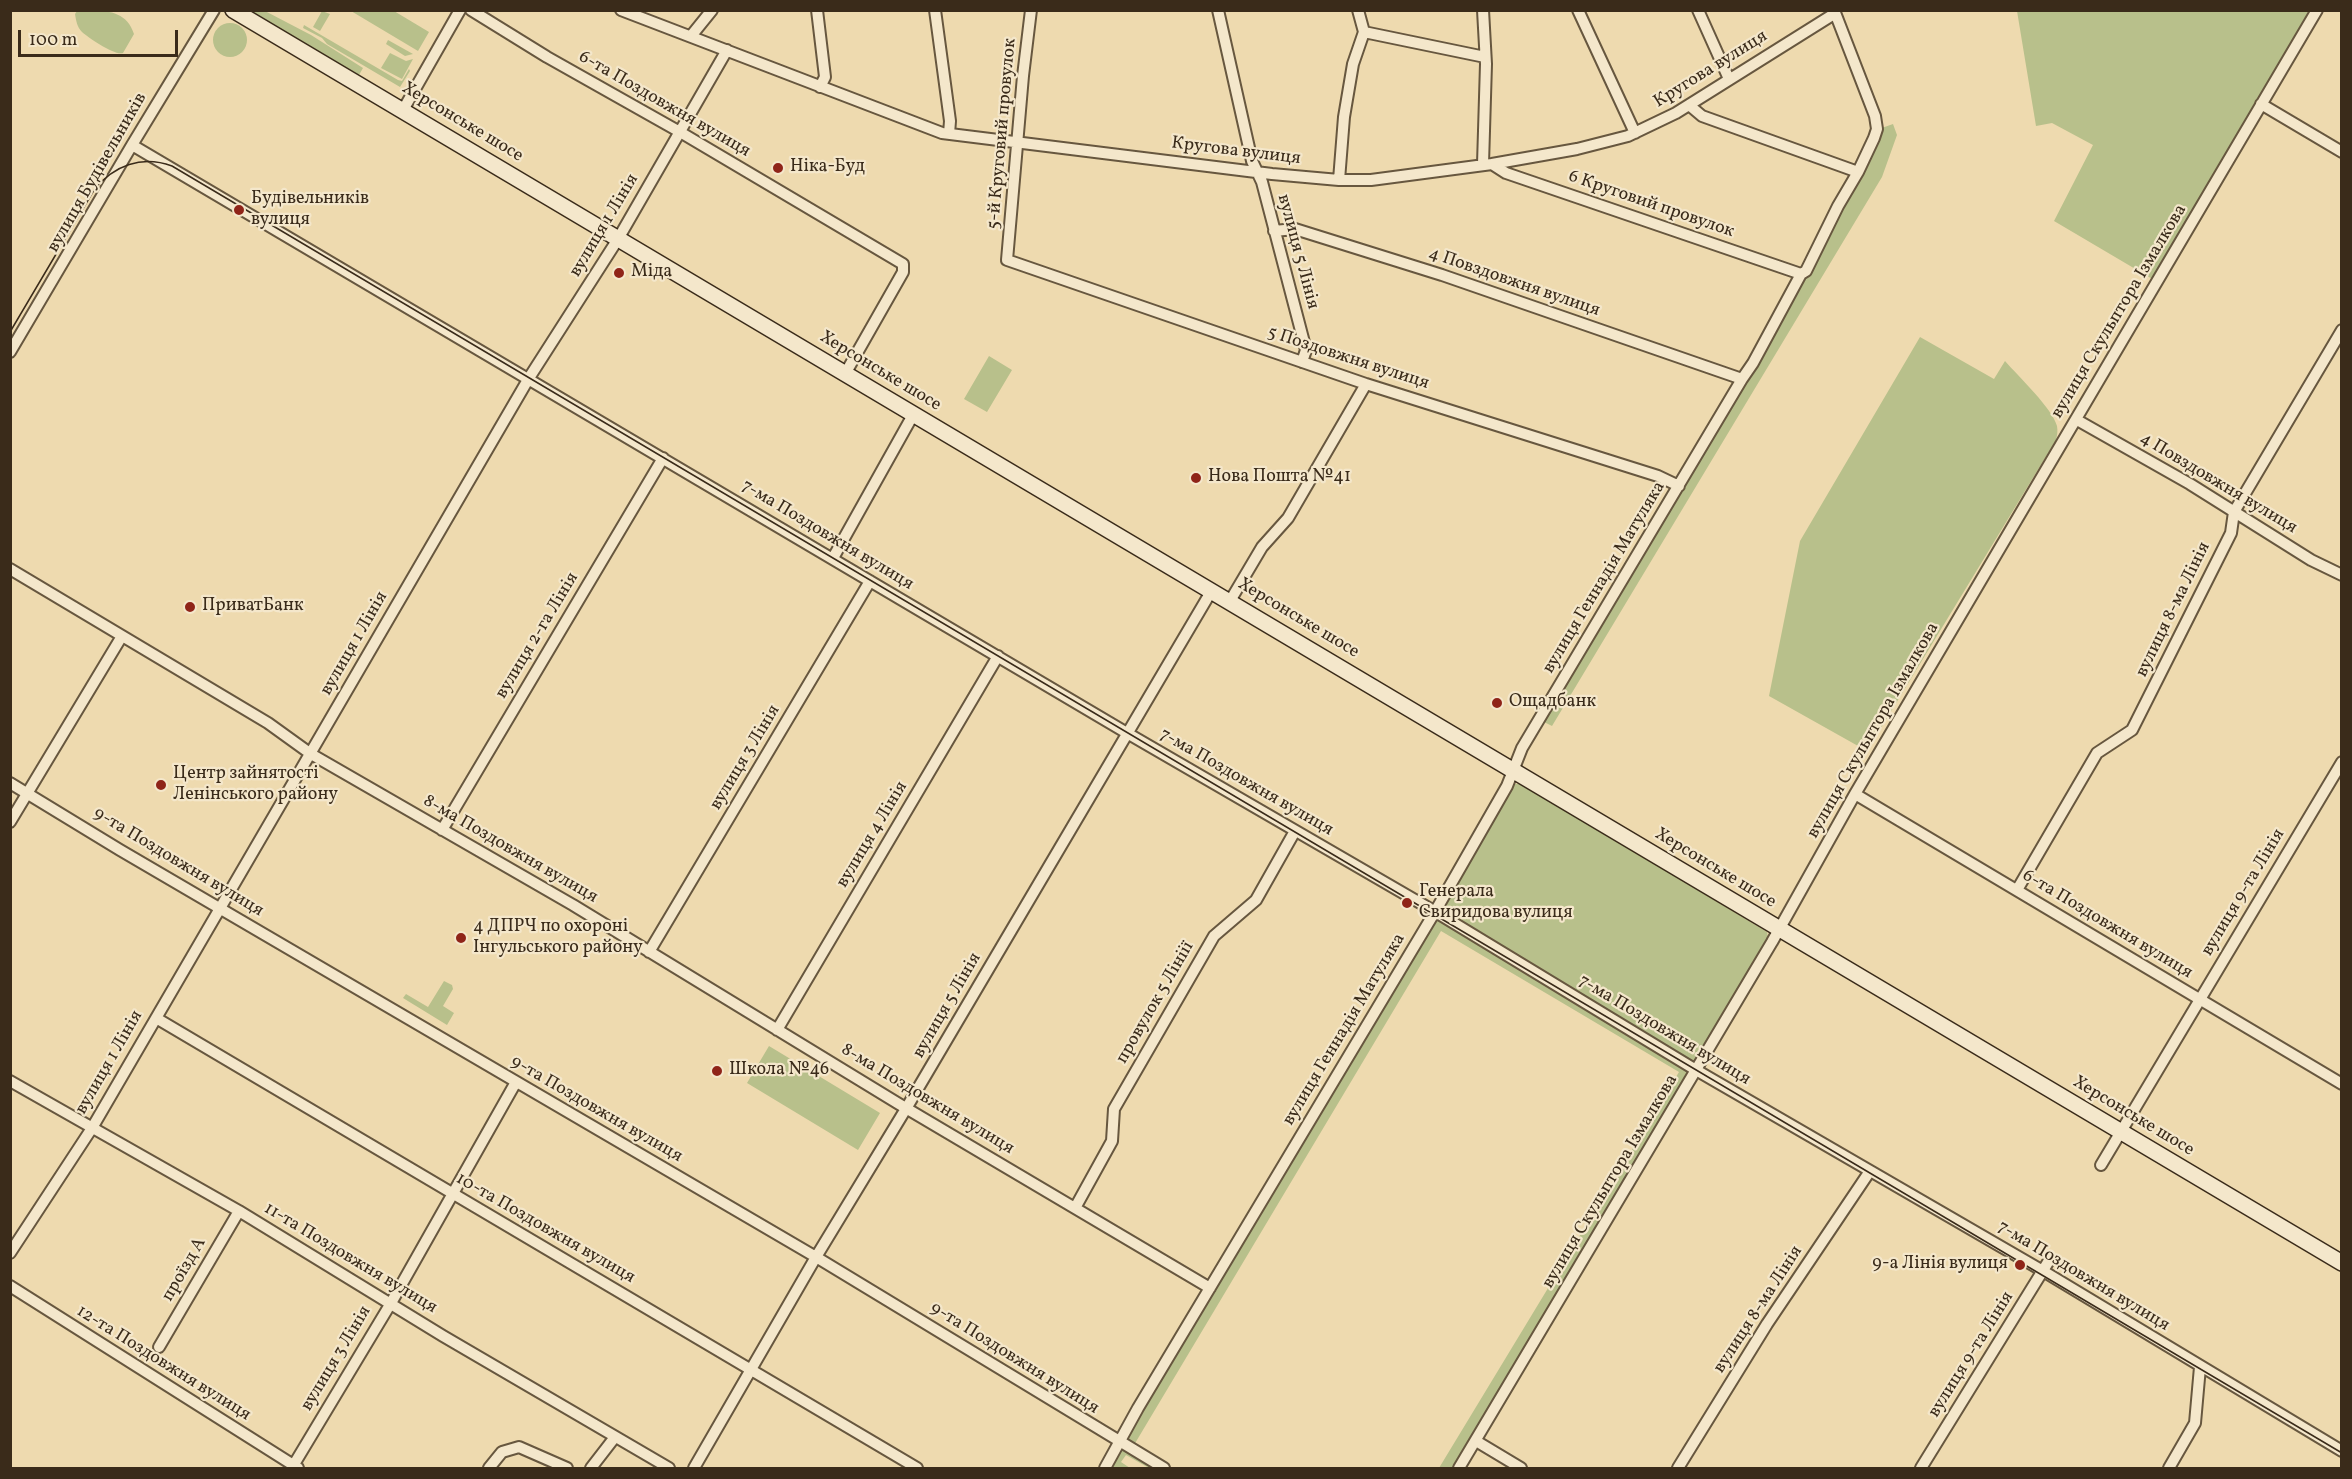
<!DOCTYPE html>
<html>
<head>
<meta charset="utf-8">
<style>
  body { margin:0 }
  #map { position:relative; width:2352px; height:1479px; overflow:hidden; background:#eedaaf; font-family:Vollkorn,serif }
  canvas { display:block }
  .frame { position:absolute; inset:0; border:12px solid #3a2b1a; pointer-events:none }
  .scale { position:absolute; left:18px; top:30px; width:160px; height:27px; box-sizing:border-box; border:3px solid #3a2b1a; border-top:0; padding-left:8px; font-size:18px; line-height:21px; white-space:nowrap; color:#3a2b1a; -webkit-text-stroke:4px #f4e7cb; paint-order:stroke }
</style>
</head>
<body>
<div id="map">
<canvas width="2352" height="1479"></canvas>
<div class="frame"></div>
<div class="scale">100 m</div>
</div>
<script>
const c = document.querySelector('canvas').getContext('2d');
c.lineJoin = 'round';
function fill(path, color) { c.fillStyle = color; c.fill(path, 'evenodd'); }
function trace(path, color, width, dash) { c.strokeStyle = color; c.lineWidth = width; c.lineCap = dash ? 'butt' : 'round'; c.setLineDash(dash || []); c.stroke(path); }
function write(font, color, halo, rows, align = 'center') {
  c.font = font + ' Vollkorn,serif'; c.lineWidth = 4.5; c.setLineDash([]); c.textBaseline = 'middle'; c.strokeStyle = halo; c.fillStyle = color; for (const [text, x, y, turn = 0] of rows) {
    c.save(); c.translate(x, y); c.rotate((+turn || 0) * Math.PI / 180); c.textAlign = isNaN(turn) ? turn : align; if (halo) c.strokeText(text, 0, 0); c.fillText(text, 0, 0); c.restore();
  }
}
const green = new Path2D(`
  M77,11C100,10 126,8 134,34L123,53C115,56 89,38 82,32C77,27 76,20 75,14Z
  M249,11H265L311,35L363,68L359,75Z
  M322,11L330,14L320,31L313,27Z
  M351,11H394L429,32L418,51Z
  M2017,11H2312L2154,280L2054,221L2093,145L2052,123L2036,126Z
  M213 40a17 17 0 1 1 34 0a17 17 0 1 1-34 0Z
  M304,25L398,80L402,81L409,69L410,71L400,87L327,44L322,38L303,28Z
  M388,40L413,54L405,56L386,44Z
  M390,53L406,61L413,59L402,79L381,68Z
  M1893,124L1897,135L1882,177L1552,726L1544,722L1663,519L1879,129Z
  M1920,337L1994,379L2005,361C2018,376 2053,409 2057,426C2058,431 2057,436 2056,440L1867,751L1769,696L1800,541Z
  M989,356L1012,370L987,412L964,399Z
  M1515,784H1522L1767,932L1768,937L1453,1468H1439L1679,1072L1441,931L1134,1445L1128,1442L1127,1435Z
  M444,981L452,985L453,989L443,1006L454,1013L447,1025L403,998L406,994L428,1007Z
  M769,1046L880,1113L858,1150L747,1083Z
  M1122,1450H1125L1157,1468H1149L1126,1455L1121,1462L1130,1468H1111Z`);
const street = new Path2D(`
  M471,10L547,57L680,132L903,264V272L845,374
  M621,10L942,133L1272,174L1339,180H1371L1492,164L1577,149L1628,136L1676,113L1834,14
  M817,10L825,77L820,87
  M935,10L950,121L949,134
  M1031,10L1023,76L1007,260L1366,384L1658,476L1679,486
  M1218,10L1252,161L1262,182L1306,350L1302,362
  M1578,10L1635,133
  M1698,10L1729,79
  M1364,32L1485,57
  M691,36L712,10
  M2261,104L2342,152
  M1689,105L1702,116L1858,172
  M403,110L460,10
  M132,145L1127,733L1434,911L1696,1070L2043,1271L2342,1451
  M1483,164L1486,64L1483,10
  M1492,164L1506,173L1801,274
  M1339,180L1344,117L1353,64L1364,32L1358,10
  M1274,231L1295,229L1442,275L1742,379
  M10,352L132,145L214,10
  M2077,420L2190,484L2311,560L2342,575
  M833,558L913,415
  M10,569L268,723L311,754L573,905L899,1104L1210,1288
  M1230,601L1262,547L1288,518L1366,384
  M10,783L120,850L816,1257L1164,1468
  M1855,794L2342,1084
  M10,822L122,636
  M442,830L663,458
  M2017,890L2097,753L2132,730L2231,533L2234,512L2342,330
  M649,952L870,581
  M156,1018L917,1468
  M777,1030L998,656
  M10,1081L239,1211L443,1336L669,1468
  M2101,1165L2342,762
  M1075,1208L1112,1141L1114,1109L1214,936L1256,900L1295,831
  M10,1253L92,1128L529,378L618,239L727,50
  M10,1286L298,1468
  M159,1347L239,1211
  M1476,1441L1521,1468
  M293,1466L391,1303L516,1082
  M489,1468L502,1452L519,1447L567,1468
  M591,1468L615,1437
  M694,1468L816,1257L907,1107L1212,590
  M1105,1468L1138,1408L1436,910L1507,786L1522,748L1742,379L1753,363L1801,274L1806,271L1838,206L1858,172L1874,138L1877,129L1875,116L1834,10
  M1459,1468L1772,942L1855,794L2317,10
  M1678,1468L1767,1324L1870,1171
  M1921,1468L2050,1259
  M2169,1468L2195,1423L2200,1367`);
const secondary = new Path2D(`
  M233,10L2342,1263`);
const tram = new Path2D(`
  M10,332L94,190C114,165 142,155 172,166L2342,1453`);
const markers = [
  [778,168,6,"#8f2418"],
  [239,210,6,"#8f2418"],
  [619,273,6,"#8f2418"],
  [1196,478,6,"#8f2418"],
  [190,607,6,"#8f2418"],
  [1497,703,6,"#8f2418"],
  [161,785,6,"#8f2418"],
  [1407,903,6,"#8f2418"],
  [461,938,6,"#8f2418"],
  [717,1071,6,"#8f2418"],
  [2020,1265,6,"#8f2418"]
];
const streetNames = [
  ["Кругова вулиця",1711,70,-32],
  ["6-та Поздовжня вулиця",664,105,30],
  ["Херсонське шосе",462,123,31],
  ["5-й Круговий провулок",1003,134,-85],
  ["Кругова вулиця",1236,152,7],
  ["вулиця Будівельників",98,173,-60],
  ["6 Круговий провулок",1651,205,19],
  ["вулиця 1 Лінія",605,226,-59],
  ["вулиця 5 Лінія",1297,252,75],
  ["4 Повздовжня вулиця",1514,283,19],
  ["вулиця Скульптора Ізмалкова",2120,312,-59],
  ["5 Поздовжня вулиця",1348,359,18],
  ["Херсонське шосе",880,372,31],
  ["4 Повздовжня вулиця",2218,484,31],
  ["7-ма Поздовжня вулиця",827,536,31],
  ["вулиця Геннадія Матуляка",1605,578,-59],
  ["вулиця 8-ма Лінія",2174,610,-64],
  ["Херсонське шосе",1298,619,31],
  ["вулиця 2-га Лінія",538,636,-59],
  ["вулиця 1 Лінія",355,644,-60],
  ["вулиця Скульптора Ізмалкова",1874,731,-60],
  ["вулиця 3 Лінія",746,758,-59],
  ["7-ма Поздовжня вулиця",1246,783,30],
  ["вулиця 4 Лінія",873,835,-59],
  ["8-ма Поздовжня вулиця",510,850,30],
  ["9-та Поздовжня вулиця",178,863,31],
  ["Херсонське шосе",1715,869,31],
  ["вулиця 9-та Лінія",2244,893,-59],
  ["6-та Поздовжня вулиця",2107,925,31],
  ["провулок 5 Лініії",1156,1003,-60],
  ["вулиця 5 Лінія",948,1006,-60],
  ["вулиця Геннадія Матуляка",1345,1030,-59],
  ["7-ма Поздовжня вулиця",1664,1031,31],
  ["вулиця 1 Лінія",110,1063,-60],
  ["8-ма Поздовжня вулиця",927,1100,31],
  ["9-та Поздовжня вулиця",596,1110,30],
  ["Херсонське шосе",2133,1117,31],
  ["вулиця Скульптора Ізмалкова",1611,1182,-59],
  ["10-та Поздовжня вулиця",545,1229,30],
  ["11-та Поздовжня вулиця",350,1259,31],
  ["проїзд А",185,1270,-60],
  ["7-ма Поздовжня вулиця",2083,1277,31],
  ["вулиця 8-ма Лінія",1759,1310,-57],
  ["вулиця 9-та Лінія",1972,1355,-58],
  ["вулиця 3 Лінія",337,1359,-59],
  ["9-та Поздовжня вулиця",1014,1359,32],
  ["12-та Поздовжня вулиця",163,1364,32]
];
const poiNames = [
  ["Ніка-Буд",790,168],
  ["Будівельників",251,200],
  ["вулиця",251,221],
  ["Міда",631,273],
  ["Нова Пошта №41",1208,478],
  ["ПриватБанк",202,607],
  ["Ощадбанк",1509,703],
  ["Центр зайнятості",173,775],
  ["Ленінського району",173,796],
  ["Генерала",1419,893],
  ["Свиридова вулиця",1419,914],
  ["4 ДПРЧ по охороні",473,928],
  ["Інгульського району",473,949],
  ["Школа №46",729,1071],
  ["9-а Лінія вулиця",2008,1265,"right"]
];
fill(green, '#b8c08b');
trace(street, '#67573f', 14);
trace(secondary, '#3a2b1a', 18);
trace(street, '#f4e7cb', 10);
trace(secondary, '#f4e7cb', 15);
trace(tram, '#3a2b1a', 1.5);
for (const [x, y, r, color] of markers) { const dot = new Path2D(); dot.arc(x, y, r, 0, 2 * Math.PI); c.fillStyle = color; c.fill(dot); trace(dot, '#f4e7cb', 2); }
write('18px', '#3a2b1a', '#f4e7cb', streetNames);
write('18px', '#3a2b1a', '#f4e7cb', poiNames, 'left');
</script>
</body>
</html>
